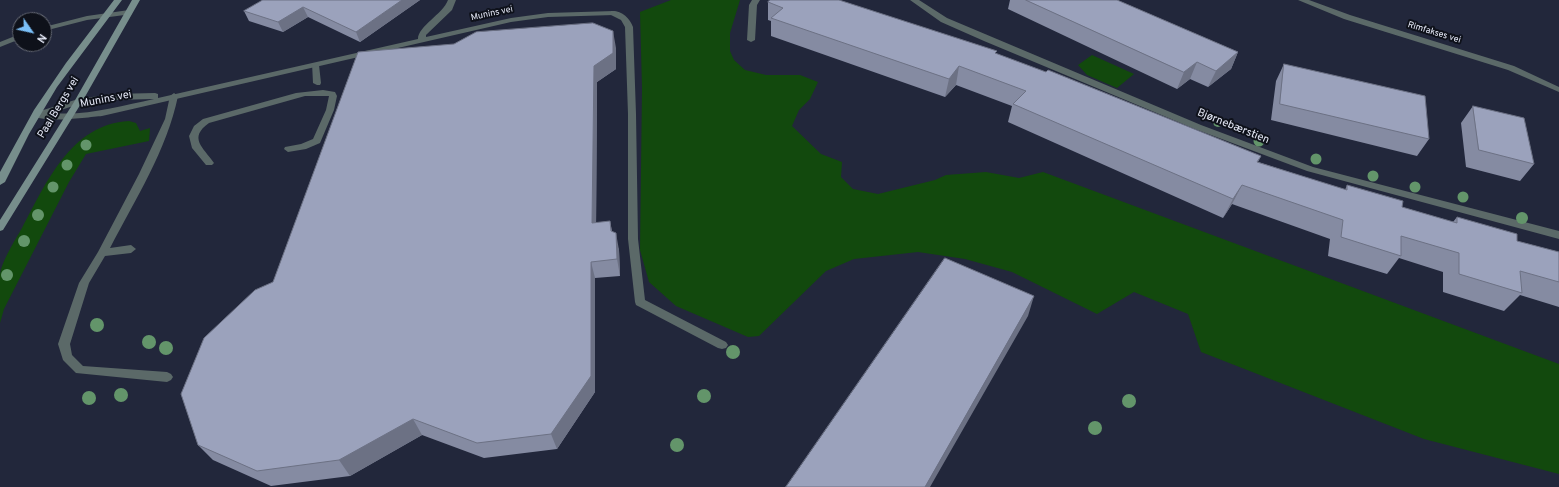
<!DOCTYPE html>
<html>
<head>
<meta charset="utf-8">
<style>
  body { margin:0 }
  #map { position:relative; width:1559px; height:487px; overflow:hidden; background:#22273b; font-family:Overpass,sans-serif }
  canvas { display:block }
  .north { position:absolute; left:12px; top:12px; width:40px; height:40px; box-sizing:border-box; background:#0e111a; border:1px solid #646873; border-radius:50%; rotate:124deg; font-size:11px; font-weight:700; line-height:16px; text-align:center; color:#e6eaf8 }
  .north::after { content:''; display:block; margin:auto; width:14px; height:18px; background:#7abff8; clip-path:polygon(50% 0,100% 100%,50% 72%,0 100%) }
</style>
</head>
<body>
<div id="map">
<canvas width="1559" height="487"></canvas>
<div class="north">N</div>
</div>
<script>
const c = document.querySelector('canvas').getContext('2d');
c.lineJoin = 'round';
function fill(path, color) { c.fillStyle = color; c.fill(path, 'evenodd'); }
function trace(path, color, width, dash) { c.strokeStyle = color; c.lineWidth = width; c.lineCap = dash ? 'butt' : 'round'; c.setLineDash(dash || []); c.stroke(path); }
function write(font, color, halo, rows, align = 'center') {
  c.font = font + ' Overpass,sans-serif'; c.lineWidth = 4; c.setLineDash([]); c.textBaseline = 'middle'; c.strokeStyle = halo; c.fillStyle = color; for (const [text, x, y, turn = 0] of rows) {
    c.save(); c.translate(x, y); c.rotate((+turn || 0) * Math.PI / 180); c.textAlign = isNaN(turn) ? turn : align; if (halo) c.strokeText(text, 0, 0); c.fillText(text, 0, 0); c.restore();
  }
}
const green = new Path2D(`
  M671,0H740L730,33V51L734,60L745,70L766,75H800L818,82L810,99L799,110L792,126L821,154L842,162L841,177L853,189L878,194L935,180L946,175L986,172L1019,178L1043,172L1559,364V474L1424,439L1201,352L1188,314L1134,292L1097,314L1012,272L965,259L918,252L854,259L826,271L759,336L748,337L676,306L649,282L640,250L642,88L640,12Z
  M1092,55L1134,74L1117,88L1087,75L1078,65Z
  M129,121L136,123L140,131L150,128L149,141L86,154L69,182L4,309L0,323C0,307 0,290 0,274C2,261 15,240 22,228C46,183 71,124 129,121Z`);
const lane = new Path2D(`
  M611,11C621,10 630,18 633,27L636,114L638,239L645,300L726,342L728,345L726,348L722,349L718,348L636,305L635,302L628,239V114L625,27L621,20L611,15Z
  M312,63H315L319,65L321,83L320,85H317L313,83Z
  M323,90L335,92L337,96L334,110L320,143L306,149L288,152L284,149L285,147L301,144L313,139L326,110L329,96H305L209,123C188,138 203,147 214,163L212,165H206L192,148L189,136L194,126L203,119L296,93Z
  M174,93L178,96C167,150 135,200 110,248L131,245L136,249L131,253L105,256L89,283L70,344L72,355L83,366L167,372L171,374L173,377L171,380L167,382L76,373L63,360L58,344L79,283L98,252L139,174L165,119L170,96Z`);
const street = new Path2D(`
  M448,0H456L452,10L426,35V37L511,18L548,13L614,11L618,13L614,15L548,17L511,22L102,116C89,117 42,124 33,115L34,113L78,99L113,94L155,93L158,94V98L418,39C418,26 443,14 448,0ZM154,99C121,106 87,116 52,113L79,104L113,100Z
  M752,0H760L757,5L755,40L751,42L747,40L749,5Z
  M910,0H919L947,18L1201,125L1313,167L1559,231V239L1307,171L1195,129L984,41L941,22Z
  M1298,0H1309L1350,15L1514,66L1559,87V92L1508,70L1344,19Z
  M129,10H132V14L87,20L44,31V27L87,16Z
  M20,34V39L0,47V42Z`);
const secondary = new Path2D(`
  M114,0H122L57,87L29,134L5,182L0,185V172L34,110L66,63Z
  M132,0H140L82,102L3,230L0,231V220L74,102Z`);
const trees = [
  [1218,122,5],
  [1259,141,5.5],
  [86,145,5.5],
  [1316,159,5.5],
  [67,165,5.5],
  [1373,176,5.5],
  [53,187,5.5],
  [1415,187,5.5],
  [1463,197,5.5],
  [38,215,6],
  [1522,218,6],
  [24,241,6],
  [7,275,6],
  [97,325,7],
  [149,342,7],
  [166,348,7],
  [733,352,7],
  [121,395,7],
  [704,396,7],
  [89,398,7],
  [1129,401,7],
  [1095,428,7],
  [677,445,7]
];
const wall = new Path2D(`
  M263,0H420L360,42L308,17L283,32L249,21L244,11Z
  M1010,0H1117L1238,52L1231,69L1208,87L1190,79L1177,89L1008,9Z
  M768,2L996,54L1261,156L1258,162L1345,190L1347,185L1402,207L1453,222L1457,217L1517,241L1559,252V307L1520,295L1504,311L1443,292V272L1399,258L1387,274L1328,256L1330,239L1232,204L1223,218L1008,122L1012,106L956,85L945,97L771,36V21L768,20Z
  M454,44L616,48V69L597,82L596,223L610,221L612,231L619,250L620,276L595,278V392L557,449L484,458L422,435L350,476L271,486L213,460L198,445L273,282Z
  M1284,64L1429,139L1417,156L1271,120L1276,81Z
  M1473,106L1534,164L1520,181L1466,167L1461,123Z`);
const shadedWall = new Path2D(`
  M402,0H420L360,42L356,32Z
  M303,7L308,17L283,32L278,22Z
  M613,31L616,48V69L597,82L596,240L592,223L594,66Z
  M1238,52L1231,69L1208,87L1216,71Z
  M1197,62L1190,79L1177,89L1184,72Z
  M959,66L956,85L945,97L949,79Z
  M1242,185L1232,204L1223,218L1233,199Z
  M616,233L619,250L620,276L617,259Z
  M591,262L595,278V392L557,449L551,434Z
  M1034,296L1028,316L930,487H925Z
  M413,419L422,435L350,476L339,460Z`);
const building = new Path2D(`
  M263,0H402L356,32L303,7L278,22L244,11Z
  M770,0H839L997,51L995,53L1046,72L1048,70L1261,156L1257,162L1347,190V185L1403,201L1402,207L1457,223V217L1517,234V241L1559,252V282L1520,271L1522,293L1459,274V253L1401,236V256L1341,237L1343,220L1242,185L1233,199L1013,104L1026,91L959,66L949,79L771,18L783,8L768,2Z
  M1026,0H1117L1238,52L1216,71L1197,62L1184,72Z
  M593,23L613,31V53L594,66L592,223L610,221L611,231L616,233L617,259L591,262V376L551,434L477,443L413,419L339,460L257,471L198,445L181,394L204,338L255,290L273,282L358,52L454,44L476,32Z
  M1284,64L1425,96L1429,139L1280,104Z
  M1473,106L1524,118L1534,164L1479,150Z
  M945,258L1034,296L925,487H786Z`);
const farStreetnames = [
  ["Munins vei",492,14,-12],
  ["Rimfakses vei",1434,33,17]
];
const streetNames = [
  ["Munins vei",106,100,-11],
  ["Paal Bergs vei",59,108,-59],
  ["Bjørnebærstien",1233,127,22]
];
fill(green, '#12490d');
fill(lane, '#5b6968');
fill(street, '#5b6968');
fill(secondary, '#778e8c');
c.fillStyle = '#63956a';
for (const [x, y, r] of trees) { c.beginPath(); c.arc(x, y, r, 0, 2 * Math.PI); c.fill(); }
fill(wall, '#858ba2');
fill(shadedWall, '#6c7184');
fill(building, '#9ba2bc');
trace(building, '#6c7184', 1);
write('9px', '#e6eaf8', '#0e111a', farStreetnames);
write('11px', '#e6eaf8', '#0e111a', streetNames);
</script>
</body>
</html>
